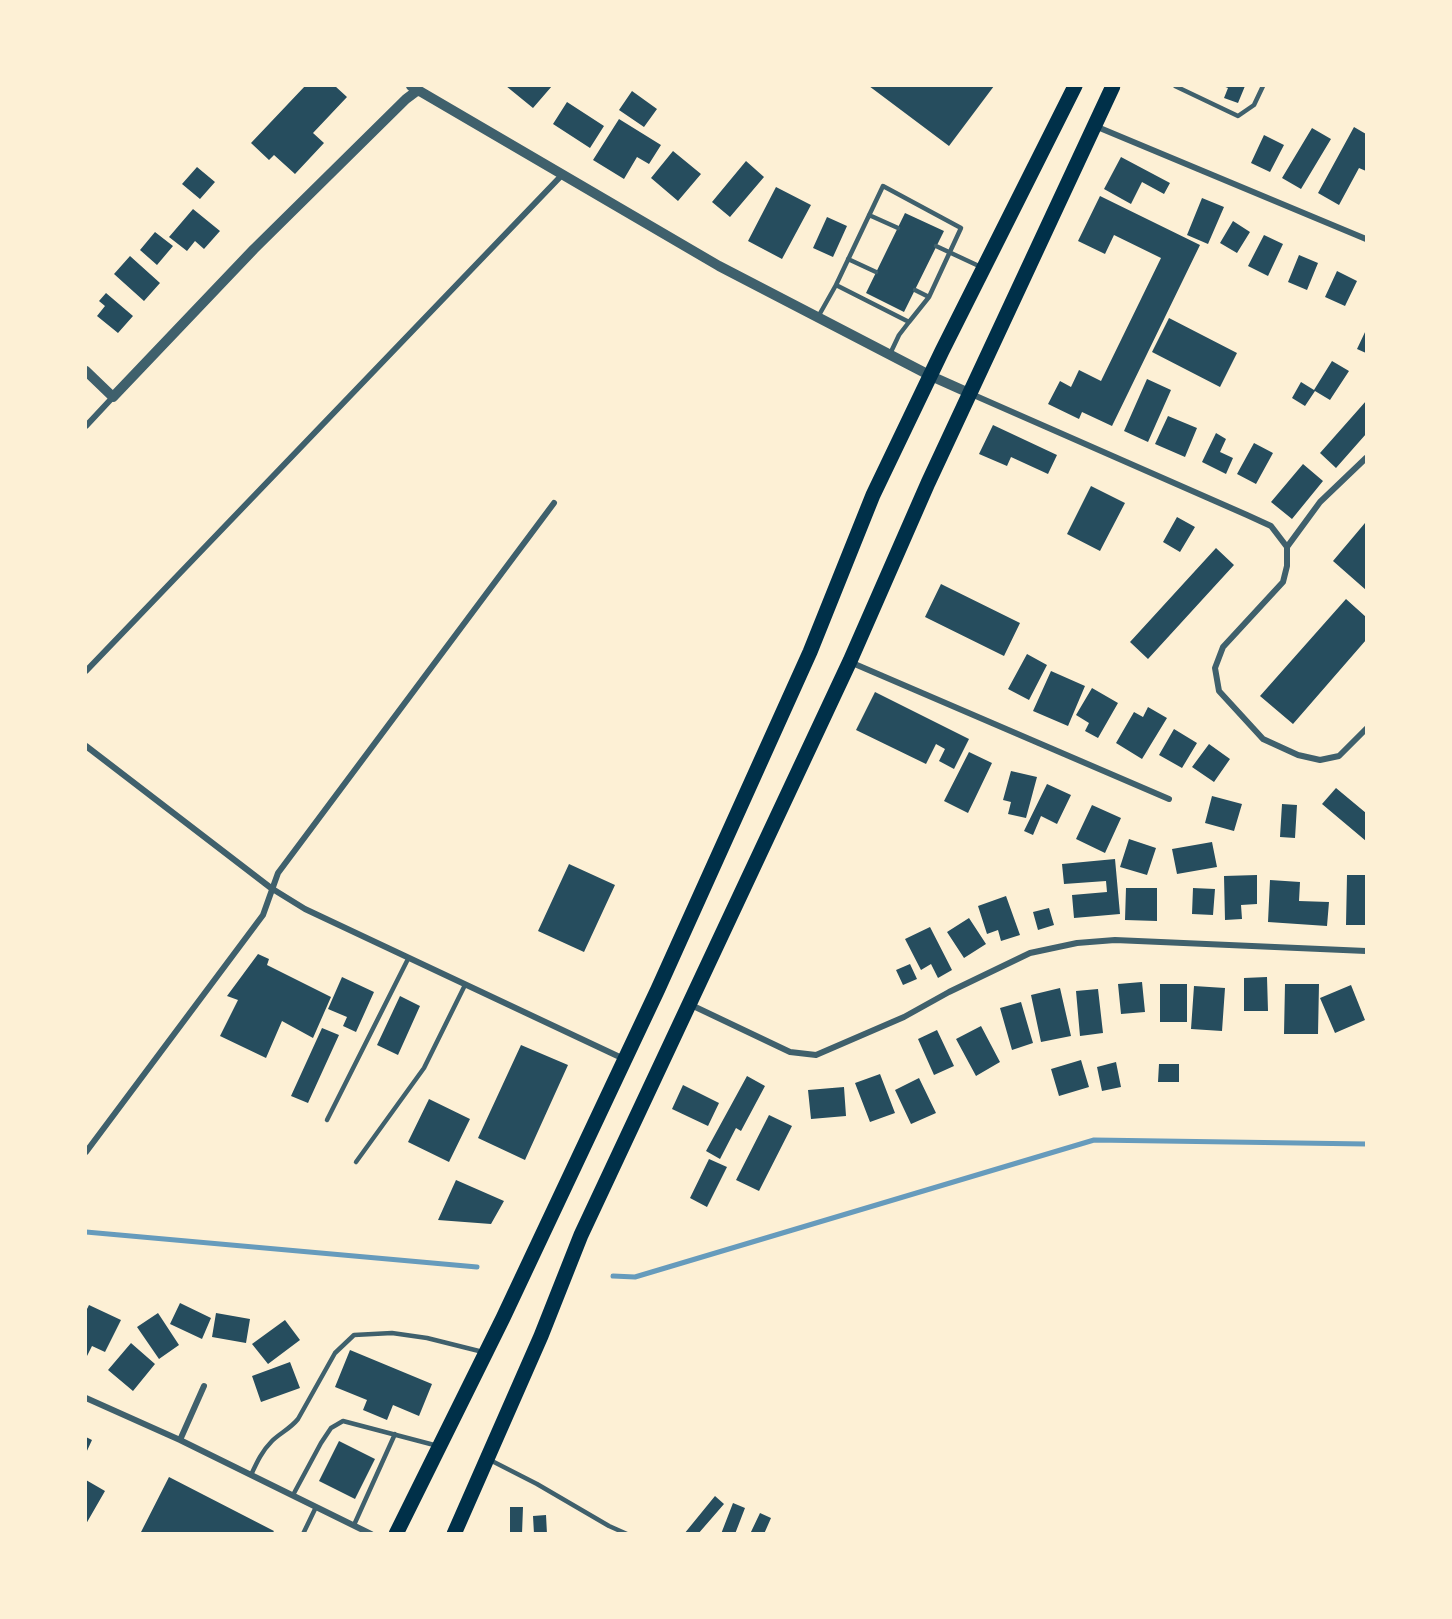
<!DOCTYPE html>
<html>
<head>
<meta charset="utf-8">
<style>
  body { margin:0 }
  #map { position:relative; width:1452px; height:1619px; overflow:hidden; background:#fdf0d5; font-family:"Varela Round",sans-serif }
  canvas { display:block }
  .frame { position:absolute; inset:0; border:87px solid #fdf0d5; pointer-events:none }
</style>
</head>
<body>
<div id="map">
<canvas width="1452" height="1619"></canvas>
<div class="frame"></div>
</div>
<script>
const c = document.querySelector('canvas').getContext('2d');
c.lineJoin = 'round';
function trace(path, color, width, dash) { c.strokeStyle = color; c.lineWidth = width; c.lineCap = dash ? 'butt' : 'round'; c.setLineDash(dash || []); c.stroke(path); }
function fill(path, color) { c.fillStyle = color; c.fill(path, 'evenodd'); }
const stream = new Path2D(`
  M86,1232L477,1267
  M613,1276L635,1277L1094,1140L1366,1144`);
const building = new Path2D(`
  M305,86H335L347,97L313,133L324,143L295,174L274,155L269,160L251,143Z
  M506,86H552L533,108Z
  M869,86H994L949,146Z
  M1223,86H1245L1238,103L1224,98L1228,88Z
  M632,91L657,109L644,127L619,110Z
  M567,102L604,126L590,148L553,124Z
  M619,119L661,145L649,164L637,157L624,179L593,160Z
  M1354,127L1366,134L1365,153L1366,154V171L1359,168L1339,205L1318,193Z
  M1312,128L1331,139L1301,189L1282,178Z
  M1264,135L1284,145L1270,172L1251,163Z
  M673,151L701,174L678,201L651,178Z
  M1121,157L1170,183L1164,194L1142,182L1131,204L1104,189Z
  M746,161L764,177L730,217L712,202Z
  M197,167L215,182L200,199L182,184Z
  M776,187L811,205L782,259L748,241Z
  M1100,196L1200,245L1112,426L1082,412L1079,419L1048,404L1060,381L1071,387L1079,370L1101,381L1161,258L1114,235L1105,254L1078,241Z
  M1202,198L1224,207L1208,244L1187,235Z
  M193,209L220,231L204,249L195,241L187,251L169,237Z
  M905,213L944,231L904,312L866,293Z
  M827,217L847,226L833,257L813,248Z
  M1233,221L1250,232L1237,253L1220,243Z
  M155,232L173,246L157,265L140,250Z
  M1264,235L1283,244L1268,276L1248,266Z
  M1299,255L1318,263L1307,290L1288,282Z
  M130,256L160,283L144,301L114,274Z
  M1337,271L1357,281L1345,306L1325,297Z
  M106,293L133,316L118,333L97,316L105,306L99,301Z
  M1169,318L1237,353L1220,387L1152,352Z
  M1366,330V353L1357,349Z
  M1332,361L1349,371L1330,400L1315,391L1305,406L1292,398L1301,382L1314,390Z
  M1147,379L1171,390L1148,442L1124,431Z
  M1366,401V434L1336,468L1320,453Z
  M1168,416L1197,428L1185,457L1155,444Z
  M993,425L1057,455L1048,474L1011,457L1007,466L979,454Z
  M1216,433L1226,439L1220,452L1233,458L1226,474L1202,462Z
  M1254,443L1273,453L1256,484L1237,474Z
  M1303,464L1323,481L1292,519L1271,502Z
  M1091,486L1125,503L1100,551L1067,534Z
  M1177,517L1195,527L1180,552L1163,542Z
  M1365,523L1366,524V590L1333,561Z
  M1216,548L1234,565L1148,659L1130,642Z
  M941,584L1020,623L1004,656L925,617Z
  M1346,599L1366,617V640L1293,724L1260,696Z
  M1027,654L1047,665L1029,700L1008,689Z
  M1051,671L1085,686L1068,726L1033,711Z
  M1092,688L1118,703L1098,738L1085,731L1089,723L1076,715Z
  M875,692L969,739L954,769L939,761L945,749L936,744L926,764L856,730Z
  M1148,707L1167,718L1142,759L1116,743L1134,712L1143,717Z
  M1174,729L1197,743L1182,768L1159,755Z
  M1209,744L1230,759L1214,782L1192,767Z
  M969,752L992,763L968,813L944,801Z
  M1011,771L1037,777L1026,818L1008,814L1011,802L1003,800Z
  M1047,784L1071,795L1057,824L1041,816L1033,835L1024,831Z
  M1336,788L1366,813V841L1322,804Z
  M1212,796L1242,804L1234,831L1205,823Z
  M1282,804L1297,805L1295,838L1280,837Z
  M1092,805L1121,818L1105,853L1076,839Z
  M1129,839L1156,848L1147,875L1120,867Z
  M1212,842L1217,867L1177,874L1172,849Z
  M1115,859L1120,914L1074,918L1072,895L1107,892L1106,881L1064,884L1062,864Z
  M569,864L615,885L584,952L538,931Z
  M1257,875V904L1241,905L1242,919L1225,920L1224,876Z
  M1347,875H1366V925H1346Z
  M1270,880L1300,882L1299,901L1329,902L1327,926L1268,922Z
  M1126,888H1157V921L1125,920Z
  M1193,888L1215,889L1213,915L1192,914Z
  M1006,896L1020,935L1001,941L998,930L987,934L978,906Z
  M1049,908L1054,925L1038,930L1033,912Z
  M969,918L986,944L964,958L947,932Z
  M930,927L952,970L938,978L931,964L921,970L905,939Z
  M258,954L269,959L267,965L331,997L313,1038L282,1021L266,1058L220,1036L238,1000L227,996Z
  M910,964L917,979L903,985L896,970Z
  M342,977L374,992L356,1032L343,1026L347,1017L328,1009Z
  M1267,977L1268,1011H1244V978Z
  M1142,982L1145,1012L1121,1014L1118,984Z
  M1160,984H1187V1022H1160Z
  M1285,984H1319L1318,1034H1284Z
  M1351,985L1365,1020L1335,1033L1320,998Z
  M1194,986L1225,988L1222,1031L1191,1029Z
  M1060,988L1071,1036L1041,1042L1031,995Z
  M1098,989L1103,1033L1080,1036L1076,991Z
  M400,996L420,1006L398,1055L377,1045Z
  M1021,1002L1033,1043L1012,1050L1000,1008Z
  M981,1026L1000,1062L976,1076L956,1039Z
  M322,1028L339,1035L308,1103L291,1096Z
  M937,1030L954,1066L934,1075L918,1039Z
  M521,1045L568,1065L525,1160L478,1138Z
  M1081,1060L1089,1087L1059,1096L1051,1069Z
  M1116,1062L1121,1087L1102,1091L1097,1067Z
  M1159,1064H1179V1082H1158Z
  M880,1074L895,1113L870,1122L855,1083Z
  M747,1076L765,1086L741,1131L736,1128L720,1159L706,1151Z
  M919,1078L936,1113L911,1124L895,1090Z
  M683,1085L719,1103L708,1126L672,1109Z
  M844,1087L846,1116L811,1119L808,1090Z
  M429,1099L470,1119L449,1162L408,1142Z
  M769,1115L792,1126L759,1191L736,1180Z
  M709,1159L727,1167L707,1207L690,1198Z
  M456,1180L504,1201L491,1224L438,1220Z
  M180,1303L211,1318L202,1339L170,1324Z
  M89,1305L121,1320L105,1352L92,1346L86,1358V1311Z
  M158,1313L179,1345L159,1359L137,1327Z
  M216,1313L250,1319L246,1343L212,1337Z
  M285,1320L300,1340L268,1364L252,1344Z
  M131,1343L155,1364L133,1391L108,1370Z
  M350,1350L432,1384L419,1416L393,1405L387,1420L363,1410L367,1400L335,1387Z
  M290,1362L300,1388L261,1402L252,1376Z
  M86,1437L92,1440L86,1453Z
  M339,1441L375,1459L355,1499L319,1481Z
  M169,1477L274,1531L272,1534H140Z
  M86,1480L105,1491L86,1524Z
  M715,1496L724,1504L698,1534H684Z
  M733,1503L745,1508L735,1534H721Z
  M510,1507H523L522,1534H510Z
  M760,1513L771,1518L764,1534H750Z
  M546,1515L547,1534H534L533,1516Z`);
const service = new Path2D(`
  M1175,86L1238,116L1254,105L1263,86
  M869,215L898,228
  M936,246L981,267
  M848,259L876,272
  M836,285L883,186L961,228L929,297L915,290
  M818,317L836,285L909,322L929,297
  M890,354L899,335L909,322
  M327,1120L408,959
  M356,1162L424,1068L465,985
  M490,1460L537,1484L609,1526L627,1534
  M251,1475C257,1462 262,1451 272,1441C280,1433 290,1429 298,1419L335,1353L354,1335L392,1333L427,1338L483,1352
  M293,1495L321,1443L331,1428L343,1421L438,1446
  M354,1525L395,1434
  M303,1534L316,1507`);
const minor = new Path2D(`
  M1095,126L1366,239
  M969,393L1247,515L1271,526L1287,547
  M86,426L113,397
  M1287,547V566L1283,582L1223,647L1215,668L1219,691L1263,739L1298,755L1320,760L1339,756L1366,729
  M1287,547L1320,502L1366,458
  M850,662L1169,799
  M86,671L562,175
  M86,746L271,888L305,909L624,1059
  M689,1004L790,1052L816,1055L904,1017L949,992L1030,953L1077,943L1115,940L1366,951
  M86,1152L263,915L278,873L554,503
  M86,1398L180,1440L371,1534
  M180,1440L204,1386`);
const tertiary = new Path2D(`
  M411,86L719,266L931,376L969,393
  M86,371L113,397L254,249L406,99L418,90`);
const primary = new Path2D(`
  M396,1534L503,1318L658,989L810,652L873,495L942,351L1075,86
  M454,1534L541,1336L581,1235L850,661L928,483L1113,86`);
trace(stream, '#669bbc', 5);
fill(building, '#264d5e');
trace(service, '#3f606c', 4.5);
trace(minor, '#3f606c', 6);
trace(tertiary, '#3f606c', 10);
trace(primary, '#003049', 15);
</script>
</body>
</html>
